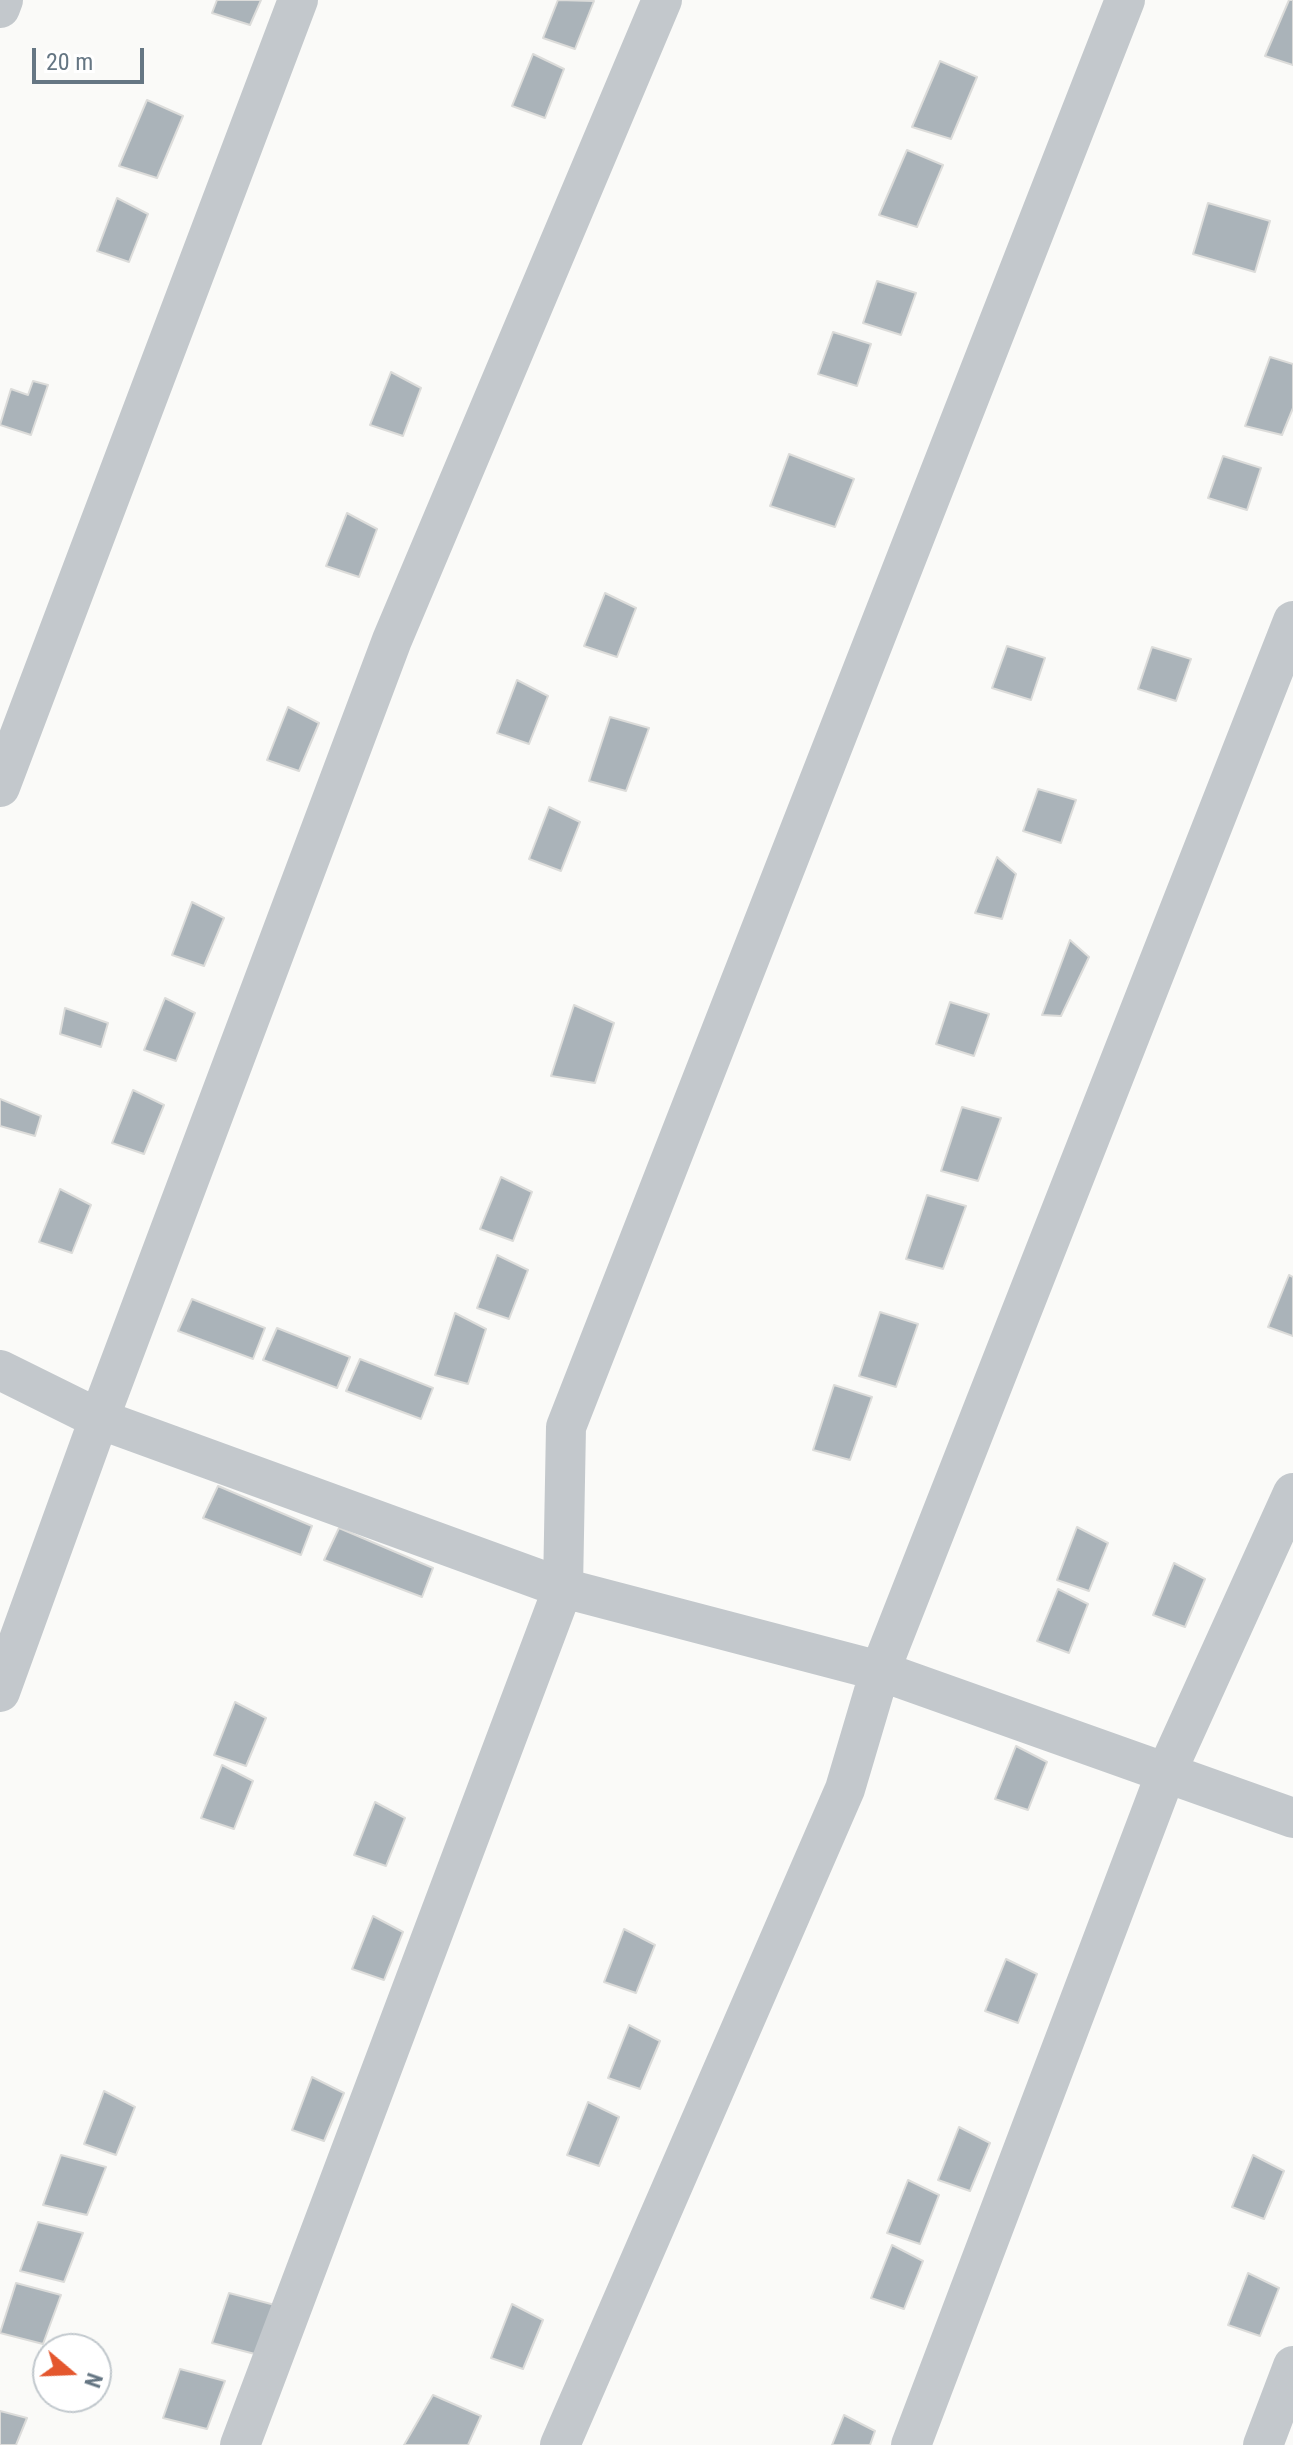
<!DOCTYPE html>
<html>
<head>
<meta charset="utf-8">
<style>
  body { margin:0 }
  #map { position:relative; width:1293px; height:2445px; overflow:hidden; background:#fafaf8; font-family:"Roboto Condensed",sans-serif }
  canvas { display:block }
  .north { position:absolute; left:32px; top:2333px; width:80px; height:80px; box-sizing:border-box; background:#fff; border:2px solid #c1c8cd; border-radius:50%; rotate:109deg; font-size:22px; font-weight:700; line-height:32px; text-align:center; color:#657683 }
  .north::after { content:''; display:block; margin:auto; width:28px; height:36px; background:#e4572e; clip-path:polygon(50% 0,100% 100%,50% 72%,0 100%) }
  .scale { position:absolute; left:32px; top:48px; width:112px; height:36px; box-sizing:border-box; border:4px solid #657683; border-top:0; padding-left:10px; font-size:24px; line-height:28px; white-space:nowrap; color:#657683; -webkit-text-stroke:6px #fff; paint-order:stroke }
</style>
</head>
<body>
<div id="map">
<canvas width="1293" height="2445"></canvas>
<div class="north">N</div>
<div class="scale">20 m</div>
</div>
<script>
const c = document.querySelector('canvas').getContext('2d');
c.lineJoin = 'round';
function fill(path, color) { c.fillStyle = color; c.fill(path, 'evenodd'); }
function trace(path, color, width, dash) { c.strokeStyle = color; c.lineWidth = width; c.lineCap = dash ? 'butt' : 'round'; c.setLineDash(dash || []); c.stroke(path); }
const building = new Path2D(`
  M217,0H261L250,25L212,13Z
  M558,0L594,1L575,49L543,38Z
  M1289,0H1293V65L1265,56Z
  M533,54L564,69L545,118L512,106Z
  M940,61L977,77L951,139L912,127Z
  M147,100L183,116L157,178L119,166Z
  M907,150L943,165L917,227L879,215Z
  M117,198L148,214L129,262L97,251Z
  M1208,203L1270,221L1255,272L1193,254Z
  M877,281L916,293L901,335L863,323Z
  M833,332L871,344L857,386L818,374Z
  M1270,357L1293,364V408L1282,435L1245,426Z
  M391,372L421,388L403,436L370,425Z
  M33,381L48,385L31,435L0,425L11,389L28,395Z
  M789,454L854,479L835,527L770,506Z
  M1223,456L1261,468L1247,510L1208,498Z
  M347,513L377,529L359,577L326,566Z
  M605,593L636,608L617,657L584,646Z
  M1007,646L1045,658L1031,700L992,688Z
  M1152,647L1191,659L1176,701L1138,689Z
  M517,680L548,696L529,744L497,733Z
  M288,707L319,723L299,771L267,760Z
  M610,717L649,728L626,791L589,781Z
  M1038,789L1076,800L1061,843L1023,831Z
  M549,807L580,822L561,871L529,859Z
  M997,857L1016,874L1002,919L975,913Z
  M192,902L224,918L204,966L172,955Z
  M1070,940L1089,957L1061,1016L1042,1015Z
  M165,998L195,1013L176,1061L144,1050Z
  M950,1002L989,1014L974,1056L936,1044Z
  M574,1005L614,1023L595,1083L551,1076Z
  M65,1008L108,1023L101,1047L60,1034Z
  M133,1090L164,1105L144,1154L112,1143Z
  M0,1099L41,1116L35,1136L0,1126Z
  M962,1107L1001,1118L978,1181L941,1171Z
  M501,1177L532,1192L513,1241L480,1229Z
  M60,1189L91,1205L72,1253L39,1242Z
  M927,1195L966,1206L943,1269L906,1259Z
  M497,1255L528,1270L509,1319L477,1308Z
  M1289,1275L1293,1277V1336L1268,1327Z
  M192,1299L265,1328L253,1359L178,1331Z
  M880,1312L918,1324L896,1387L859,1376Z
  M455,1313L486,1329L468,1384L435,1375Z
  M277,1328L350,1357L337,1388L263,1360Z
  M360,1359L433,1388L421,1419L346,1391Z
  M834,1385L872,1397L850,1460L813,1450Z
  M218,1486L312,1526L301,1555L203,1518Z
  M1077,1527L1108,1543L1089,1591L1057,1580Z
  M339,1528L433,1568L422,1597L324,1560Z
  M1174,1563L1205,1579L1185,1627L1153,1615Z
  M1058,1589L1088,1604L1069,1653L1037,1641Z
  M235,1702L266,1718L246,1766L214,1755Z
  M1016,1746L1047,1762L1028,1810L995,1799Z
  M222,1765L253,1781L234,1829L201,1818Z
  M375,1802L405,1818L386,1866L354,1855Z
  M373,1916L403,1932L384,1980L352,1969Z
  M624,1929L655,1945L636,1993L604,1982Z
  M1006,1959L1037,1974L1018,2023L985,2011Z
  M629,2025L660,2041L640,2089L608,2078Z
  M312,2077L344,2093L324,2141L292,2130Z
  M104,2091L135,2107L116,2155L84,2144Z
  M588,2102L619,2117L599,2166L567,2155Z
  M959,2127L990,2143L970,2191L938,2180Z
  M61,2155L106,2167L87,2215L43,2205Z
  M1253,2155L1284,2171L1264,2219L1232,2207Z
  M908,2180L939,2195L920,2244L887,2233Z
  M38,2222L83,2233L64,2282L20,2271Z
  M892,2245L923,2261L904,2309L871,2298Z
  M1248,2273L1279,2288L1260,2336L1228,2325Z
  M16,2283L61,2295L43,2344L0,2333Z
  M229,2293L275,2305L255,2354L212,2343Z
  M512,2304L543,2320L523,2369L491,2358Z
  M180,2369L225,2381L207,2429L163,2418Z
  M433,2395L481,2416L468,2445H404Z
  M0,2411L27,2418L16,2445H0Z
  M844,2415L875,2431L870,2445H832Z`);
const minor = new Path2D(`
  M0,8L3,0
  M0,787L298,0
  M0,1370L99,1419L563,1588L880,1671L1293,1818
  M0,1692L99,1419L392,640L662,0
  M240,2445L563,1588L566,1427L1125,0
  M560,2445L845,1789L880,1671L1293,621
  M911,2445L1166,1773L1293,1493
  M1263,2445L1293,2366`);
fill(building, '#aab3b9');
trace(building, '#dcdcda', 2);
trace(minor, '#c3c8cc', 40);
</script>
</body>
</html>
